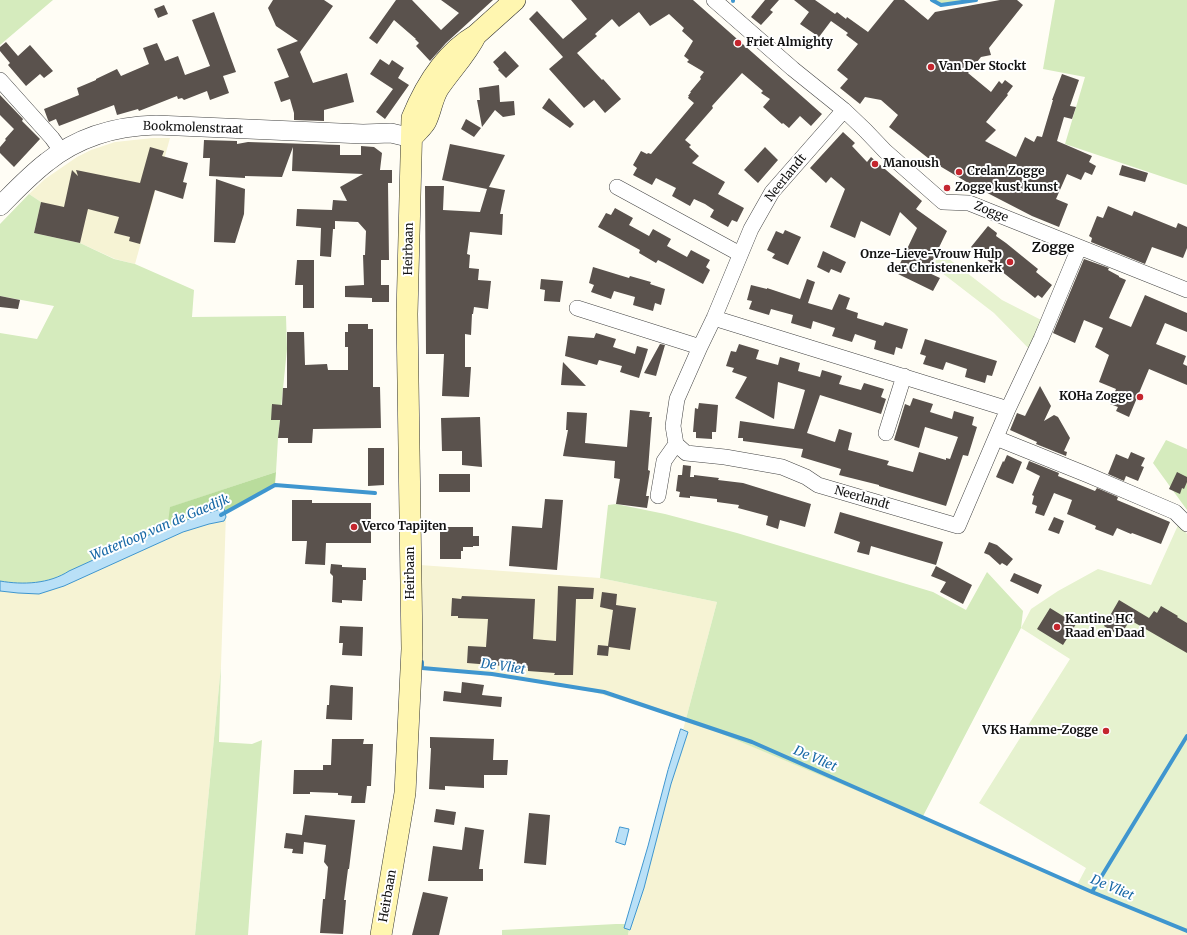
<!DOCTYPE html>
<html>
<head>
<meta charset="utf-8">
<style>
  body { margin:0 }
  canvas { display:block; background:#fffdf5 }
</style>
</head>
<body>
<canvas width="1187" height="935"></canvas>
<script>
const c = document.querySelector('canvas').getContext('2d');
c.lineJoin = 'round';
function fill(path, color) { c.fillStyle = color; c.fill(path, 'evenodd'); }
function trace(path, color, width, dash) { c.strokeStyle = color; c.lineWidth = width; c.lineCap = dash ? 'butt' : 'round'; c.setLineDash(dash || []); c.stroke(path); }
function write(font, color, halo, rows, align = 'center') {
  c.font = font + ' Merriweather,serif'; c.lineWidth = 4; c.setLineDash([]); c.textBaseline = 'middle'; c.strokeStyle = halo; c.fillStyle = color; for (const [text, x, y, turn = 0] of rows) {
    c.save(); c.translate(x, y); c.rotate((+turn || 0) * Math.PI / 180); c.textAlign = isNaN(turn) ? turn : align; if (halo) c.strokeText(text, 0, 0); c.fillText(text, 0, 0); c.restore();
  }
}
const farmland = new Path2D(`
  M153,138H170L135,264L115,259L80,243L34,233L41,202L29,194L45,179L77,157L91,150L115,142Z
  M226,513L221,666L195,935H0V584L67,578Z
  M420,565L600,578L717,602L686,719L895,806L1187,933V935H628L630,924L686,719L593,692L491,675L421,667Z`);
const green = new Path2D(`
  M0,0H53L0,45Z
  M931,0H976L941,5Z
  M1055,0H1187V185L1065,144L1085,77L1043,69Z
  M29,194L41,202L34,233L80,243L114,259L135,264L194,290L192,317L286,316L287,349L278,438L276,472L171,507L166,538L67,578L19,590L0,584V333L37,339L54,306L0,296V224Z
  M1166,440L1187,449V510L1153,463Z
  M616,504L665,514L737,533L933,592L966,610L987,572L1023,611L1021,628L922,818L686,719L717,602L600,578L608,505Z
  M221,666L219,742L252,744L262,740L248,935H195Z
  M616,924H630L628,935H502V930Z`);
const forest = new Path2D(`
  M276,472L275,484L276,486L226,513L166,538L170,507Z`);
const pitch = new Path2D(`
  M940,252L1002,300L1051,325L1038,358L994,313L933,266Z
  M1179,523L1187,534V933L1077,885L1086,868L979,803L1070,659L1021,628L1031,609L1058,591L1098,569L1151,585Z`);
const water = new Path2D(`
  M224,508L226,517L224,521L209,524L183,532L64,586L39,594L18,593L0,591V581C23,585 49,584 69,571C120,548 170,523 224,508Z
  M681,729L688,732L671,784L644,888L630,930L624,928L648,846L668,770Z
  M620,827L629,829L625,845L616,842Z`);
const stream = new Path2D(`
  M932,0L941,5L976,0
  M733,1V0
  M221,515L275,485L375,493
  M422,662V668L492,674L604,692L752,742L1092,892L1187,931
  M1092,892L1187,736`);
const building = new Path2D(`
  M273,0H324L333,6L300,52L313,83L347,73L354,102L324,110V121L294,120V113L290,99L281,102L274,82L289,77L277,49L298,41L276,26L268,8Z
  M396,0H412L441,30L459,13L441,0H493L446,43L430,61L416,46L419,43L415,39H416L394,20L377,44L369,38Z
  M571,0H693L822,114L811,126L800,116L789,128L783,123L782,124L763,107L770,99L761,93L763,91L742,73L712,106L713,108L685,140L691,145L689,147L699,156L692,163L725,182L718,194L744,208L737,222L732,220L728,227L710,217L714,210L705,204L694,199L690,206L672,196L676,188L656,178L652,185L633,175L637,168L633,165L641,151L647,154L648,153L651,154L694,103L688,98L689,96H688L691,92H690L701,79L700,77L704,72L687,62L689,60L684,56L693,41L682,31L684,28L669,14L650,26L639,12L619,27L612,19L595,34L597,36L577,53L602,80L603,79L621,99L605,113L594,100L584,108L549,69L563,57L529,19L537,11L563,39L587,19Z
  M765,0H779L770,10L773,12L761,25L751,17Z
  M794,0H815L835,14L837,12L846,19L847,17L868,32L894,0H904L928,20L935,12L1000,0H1017L1023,5L989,48L991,55L981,57L968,73L991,92L999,81L1002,84L1005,80L1013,86L1007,94L1008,95L986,122L996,130L985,141L1016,157L1025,137L1034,142L1037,136L1042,137L1053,100H1052L1062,74L1079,80L1070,106L1076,107L1072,119L1064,117L1057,141L1092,156L1089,162L1096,166L1092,175L1085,172L1081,180L1067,174L1056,199L1068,204L1059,227L1032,216L970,184L933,162L889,127L898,115L881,100L865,97L860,104L840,88L848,79L837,70L858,44L846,35L848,33L831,21L819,37L800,24L809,12Z
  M164,5L168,14L158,18L154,9Z
  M214,12L236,72L223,76L229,93L210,100L207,91L184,100L182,98L178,99L177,96L139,111L138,109L117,115L114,105L59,126L56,119L49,122L48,120L44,109L79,95L77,88L96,80V79L117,69L121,76L149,64L143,48L157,43L165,61L178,56L185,75L210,66L192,20Z
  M6,42L18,56L30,45L53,71L44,78L40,74L26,86L8,65L10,63L0,51V47Z
  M505,51L519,66L506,78L498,70L499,69L493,62Z
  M380,59L389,65L392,60L404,68L398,78L409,85L385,119L376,112L393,89L370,74Z
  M499,85L500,102L514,101L515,115L503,117L495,110L482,127L477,100H480L479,88Z
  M0,95L23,119L22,121L40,139L14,167L0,153V147L6,140L5,139L14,129L0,115Z
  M549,98L574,124L570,128L542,108Z
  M466,119L481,128L474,137L461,129Z
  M843,132L855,143L852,146L867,162L871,157L922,201L916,209L947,231L927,272L940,278L933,291L898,274L899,271L897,270L917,228L900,212L890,236L861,221L855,238L830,227L845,189L831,177L826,183L810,168Z
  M204,140L237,141V144L248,142L340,145V155H361V146L374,147L382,153L380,170H392V183H388L389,260H381V285H389V302H372V298L345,297V286L364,285L363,255H365L366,231L358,222L335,221V229H333L331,257L320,256L321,228L296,226L297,209L332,210L333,200L347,201L340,187L363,174L292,171L293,147L282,177L245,176V178L209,176L210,158H203Z
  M450,144L505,155L489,187L505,190L500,214H503L502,235L470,232L467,254L470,255L469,268L479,269L478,280L491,281L488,309L474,307L473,314H472L471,335L465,334V367H471L469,397L442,396L444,354H426L425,186H444L443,210L480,212L487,189L442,180Z
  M150,147L164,151L162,156L188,163L183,182L187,183L183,199L155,190L140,244L129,241L130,237L114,233L119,217L88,209L80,243L34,233L41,202L64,207L72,170L78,176L76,170L140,183Z
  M765,147L778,160L758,183L744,170Z
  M1122,165L1148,173L1145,182L1119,175Z
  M216,179L245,189L244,214L235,243L214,242Z
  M1108,206L1132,216L1134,211L1176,228L1178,223L1187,227V248L1183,258L1152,247L1145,264L1091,242L1092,238L1089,236L1097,216L1103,218Z
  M615,208L633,218L629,225L649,236L653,229L671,239L667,246L687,257L691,250L710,260L706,267L710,270L703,284L664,263L658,260L656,263L639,253L640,250L598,227L606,213L611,215Z
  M988,226L997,233L996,236L1006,243L1038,269L1036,272L1052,285L1042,298L1038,295L1035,298L971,247Z
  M785,230L801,237L788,265L772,258L775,254L767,250L776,231L783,234Z
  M823,251L846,262L841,273L831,269L829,273L817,267Z
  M1084,259L1109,268L1108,270L1119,276V277L1126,280L1109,318L1131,327L1145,295L1187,313V332L1165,323L1156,344L1186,356L1183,364L1187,366V385L1149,369L1129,417L1116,411L1118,407L1110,404L1116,389L1099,382L1109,355L1095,347L1103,328L1084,320L1075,343L1053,333Z
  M297,260H314V308H303V285H295Z
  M593,267L629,278L630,276L651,282L650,284L665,289L661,305L655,303L653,311L633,305L635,297L614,291L611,299L591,292L594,285L589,283Z
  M541,279L563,281L560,302L544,301L545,290L540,289Z
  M807,279L815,282L808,303L832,310L839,294L850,298L846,309L858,313L857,318L883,326L885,322L908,329L902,349L896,347L894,355L874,349L876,341L855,334L852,342L832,336L835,328L813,321L811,329L791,323L793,315L771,309L769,315L749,309L752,301L747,300L751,285L767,289V288L800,299Z
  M0,296L20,300L18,309L0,307Z
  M348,324H368V329H373V387H380L381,428L313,429L312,443H288V438H278L280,420H271L272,404L282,405L283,388H287V332H304L305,365L327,364L328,370H348V347H345V332H348Z
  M596,333L616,339L613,347L635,354L637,346L648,349L639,378L620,372L622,366L599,360L597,365L565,356L568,336L594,338Z
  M925,339L997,361L992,376L987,375L985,383L965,377L967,369L946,362L943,370L923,364L926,356L920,354Z
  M660,344L665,345L656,376L644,373Z
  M739,344L759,350L756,359L778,365L780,357L800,363L798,371L820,377L822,370L842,376L839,384L861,390L864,383L884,389L881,397L886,399L881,414L820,395L807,433L835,442L839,429L852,433L848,450L889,461L887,465L913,472L919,452L946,460V458L950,459L958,437L925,427L919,448L894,440L905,404L910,406L913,398L933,404L930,412L952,419L954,411L974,417L972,425L977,427L968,456L963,455L946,506L879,486V485L839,475L841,469L801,457L803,449L743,441V438H738L740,421L794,429L805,390L778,382L774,419L735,398L747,377L732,372L734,368L726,366L731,351L736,352Z
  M563,362L586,386L561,385Z
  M1040,386L1051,406L1044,421L1054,415L1058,417L1070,438L1064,451L1067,452L1066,456L1036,444L1037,442L1010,430L1017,413L1025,416Z
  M699,403L718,405L716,432H712V439L696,438V432H693L695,408L698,409Z
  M630,410L650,412L649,417H652L648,470L650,471L646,496H649L647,508L616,504L620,479L614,478L615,461L563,456L568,430H566L567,412L587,413L585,443L627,447Z
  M480,417L482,467L462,465V451H442L441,418Z
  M368,448H384V485L368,486Z
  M1131,452L1145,458L1141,466L1144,467L1138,481L1126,476L1124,481L1108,474L1116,454L1128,459Z
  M1007,455L1022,462L1013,484L996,477L1003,461L1004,462Z
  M1029,461L1059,473L1058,476L1095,491L1097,488L1118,497L1117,500L1170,522L1161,544L1132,533L1131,534L1117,528L1113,536L1095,529L1096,526L1067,514L1072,500L1054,493L1044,516L1035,513L1037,506L1032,504L1034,496L1032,495L1040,476L1026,469Z
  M683,465L691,466L690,477H694V475L719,478L718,480L743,483L811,504L805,527L780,520L778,529L766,525L768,516L738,508L739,505L717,502V499L690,496V498L679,497L680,492L676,491L678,475H682Z
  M1177,472L1187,477V482L1184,489L1182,488L1180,494L1169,489Z
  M439,474H470V492H439Z
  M545,499L563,500L557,570L509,566L512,526L542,528Z
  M292,500H312V503H371V543H326L325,565L305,564L307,541H292Z
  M840,512L943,542L936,565L871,546L869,555L857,552L860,542L834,533Z
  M1054,517L1064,521L1059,534L1048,530Z
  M440,527H473V536H479V546H473V547H463V551H461V559H440Z
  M989,542L997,545L1013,559L1007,566L1002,563L1000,565L989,555L984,553Z
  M331,564L342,565V567L366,568V580H363L362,601L342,600V603L332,602L333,576L330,573Z
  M936,566L972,585L963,604L940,592L946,582L931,576Z
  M1014,573L1042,585L1038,594L1010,581Z
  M558,586L594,588L593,599H576L573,675H554L555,673L528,671V668L467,663L468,646L486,647L488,619L458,618V616H451L452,598L461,599L462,596L535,599L533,639L556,641Z
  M602,592L617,594L616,605L636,608L630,650L609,647L608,656L597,655L598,645L608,646L613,610L600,607Z
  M1119,600L1149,618L1154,611L1157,613L1161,606L1178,616L1177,617L1187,623V653L1130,620L1120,636L1104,626Z
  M1050,608L1076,624L1063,645L1037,629Z
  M340,626L363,627L362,656L342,655L343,643H339Z
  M462,682L484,685L482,695L502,697L501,707L443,701L444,691L461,693Z
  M331,685L353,687L352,720L326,719L327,705H329L330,686Z
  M430,737L494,739L493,760H508L507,775H484V788L445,786V790L429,789L431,748H430Z
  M332,739H364L363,744H373L371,786H367L365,803H351L352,796L338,795V793L310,792V794H293L294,770H323V765H331Z
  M436,809L456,812L454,825L434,822Z
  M529,813L550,815L546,865L524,863Z
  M305,815L355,820L349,869H348L344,900H346L343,934L320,933L323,899H325L328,867L324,862L326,845L304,842L303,854L292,853L293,849L284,848L286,833L302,835Z
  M465,827L484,830L479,869H483V881H428L433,846L462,850Z
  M423,892L448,897L439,935H412Z`);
const minor = new Path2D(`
  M714,0L793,69L844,110L865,130L885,151L943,202L969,203L1187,290
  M0,80L52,138L62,152
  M844,110L772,192L751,229L714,318L700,347L677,399L673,426L676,444L686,453L725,457L782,467L806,477L818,485L958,526L1008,409L1041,339L1079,248
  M617,187L740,254
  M577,308L700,347
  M714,318L1008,409
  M886,433L904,376
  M996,438L1088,475L1175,512L1187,524
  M658,496L664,461L676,444`);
const tertiary = new Path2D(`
  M0,206C15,191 30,175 47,162C78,137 117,126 156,125L363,134L391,133L412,138`);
const secondary = new Path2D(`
  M476,35L515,0
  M381,935L405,793L412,649L407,314L412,118C425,86 445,53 476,35C466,55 450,71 438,89C432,99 431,111 426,121C423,127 416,132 412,138`);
const markers = [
  [738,43,4,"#c4262e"],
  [931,67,4,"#c4262e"],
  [875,164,4,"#c4262e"],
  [959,172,4,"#c4262e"],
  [947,188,4,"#c4262e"],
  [1010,262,4,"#c4262e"],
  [1140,397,4,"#c4262e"],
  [354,527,4,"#c4262e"],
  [1057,627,4,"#c4262e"],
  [1106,731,4,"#c4262e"]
];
const poiNames = [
  ["Friet Almighty",746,43],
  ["Van Der Stockt",939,67],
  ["Manoush",883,164],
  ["Crelan Zogge",967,172],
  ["Zogge kust kunst",955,188],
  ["Onze-Lieve-Vrouw Hulp",1002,255,"right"],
  ["der Christenenkerk",1002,269,"right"],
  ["KOHa Zogge",1132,397,"right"],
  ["Verco Tapijten",362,527],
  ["Kantine HC",1065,620],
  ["Raad en Daad",1065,634],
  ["VKS Hamme-Zogge",1098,731,"right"]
];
const streetNames = [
  ["Bookmolenstraat",193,128,2],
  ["Neerlandt",786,178,-51],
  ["Zogge",991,212,22],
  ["Heirbaan",409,249,-89],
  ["Neerlandt",862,498,16],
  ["Heirbaan",411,573,-90],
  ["Heirbaan",388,896,-80]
];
const waterNames = [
  ["Waterloop van de Gaedijk",160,528,-23],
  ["De Vliet",503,667,8],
  ["De Vliet",815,759,23],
  ["De Vliet",1112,888,23]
];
const quarterNames = [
  ["Zogge",1053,248]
];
fill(farmland, '#f6f3d4');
fill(green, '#d5ebbd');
fill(forest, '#b9dc9c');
fill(pitch, '#e6f2cf');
fill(water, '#b9e0f7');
trace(water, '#3f96cf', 1);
trace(stream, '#3f96cf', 4);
fill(building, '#5a524d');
trace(minor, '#444', 16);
trace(tertiary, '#444', 20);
trace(secondary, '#333', 22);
trace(minor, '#fff', 15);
trace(tertiary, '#fff', 19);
trace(secondary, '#fff6b0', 21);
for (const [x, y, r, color] of markers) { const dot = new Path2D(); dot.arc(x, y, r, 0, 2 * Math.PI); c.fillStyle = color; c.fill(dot); trace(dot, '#fff', 1.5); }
write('bold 12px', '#111', '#fff', poiNames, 'left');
write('12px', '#111', '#fff', streetNames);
write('italic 13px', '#1768a6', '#fff', waterNames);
write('bold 14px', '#111', '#fff', quarterNames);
</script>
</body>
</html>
